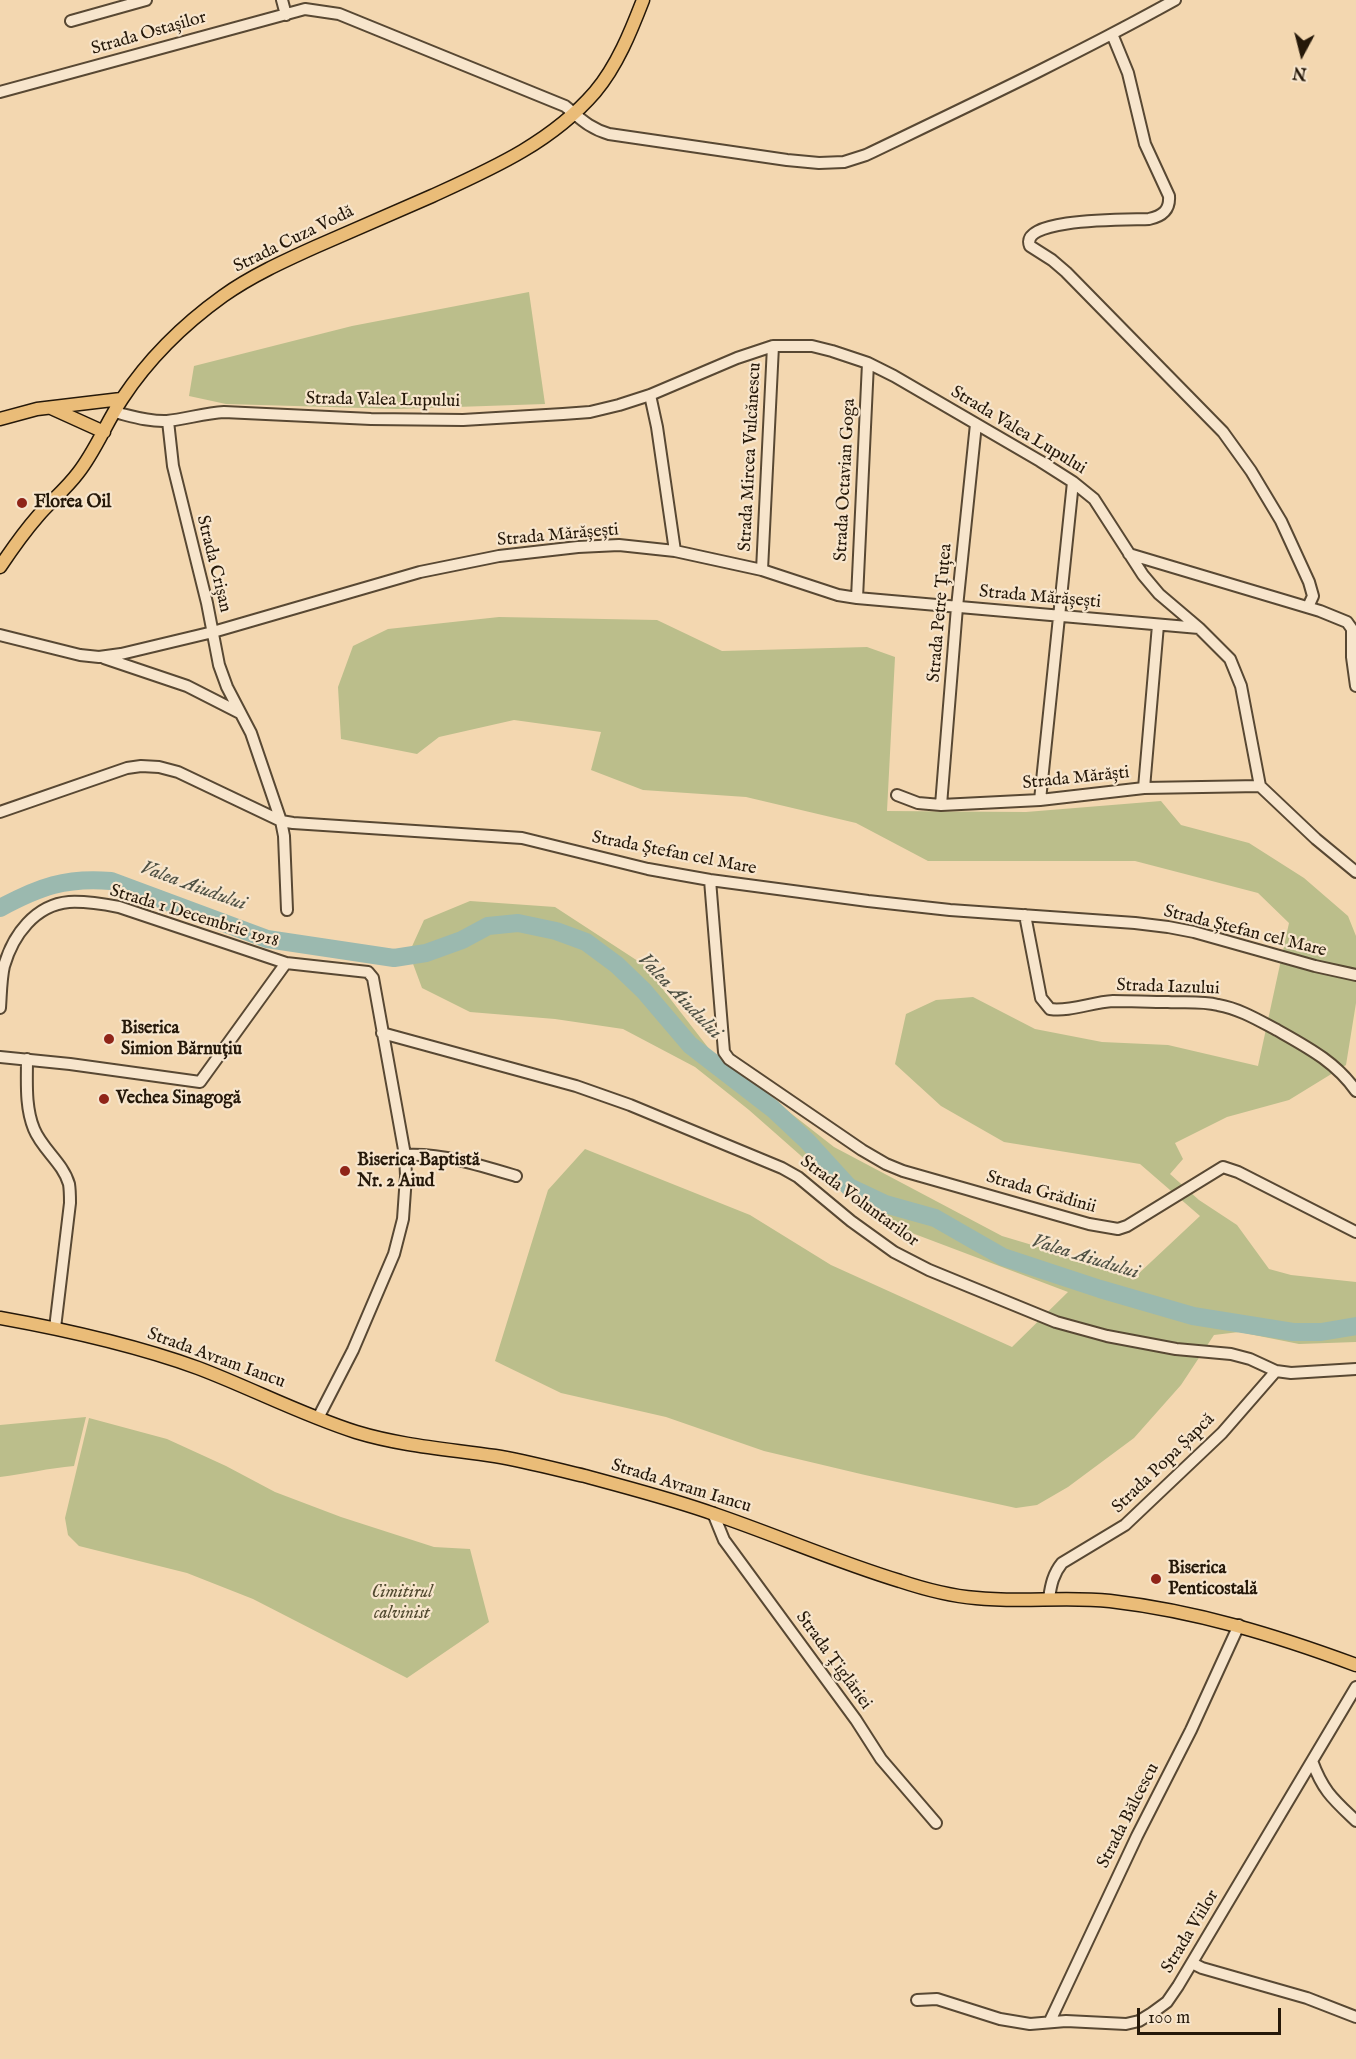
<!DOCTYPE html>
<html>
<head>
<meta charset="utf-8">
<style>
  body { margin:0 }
  #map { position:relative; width:1356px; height:2059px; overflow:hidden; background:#f3d7b0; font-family:"IM FELL English",serif }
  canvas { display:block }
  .north { position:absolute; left:1272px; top:24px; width:60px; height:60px; -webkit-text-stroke:4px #f7e5cc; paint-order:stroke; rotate:187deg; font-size:16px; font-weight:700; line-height:24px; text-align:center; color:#251809 }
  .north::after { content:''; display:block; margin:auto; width:21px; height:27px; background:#251809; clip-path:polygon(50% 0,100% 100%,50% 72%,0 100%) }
  .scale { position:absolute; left:1137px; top:2008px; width:144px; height:27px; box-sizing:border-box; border:3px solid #251809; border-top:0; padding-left:8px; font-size:18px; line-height:21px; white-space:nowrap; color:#251809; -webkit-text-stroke:4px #f7e5cc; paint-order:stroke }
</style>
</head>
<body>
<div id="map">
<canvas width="1356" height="2059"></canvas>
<div class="north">N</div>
<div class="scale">100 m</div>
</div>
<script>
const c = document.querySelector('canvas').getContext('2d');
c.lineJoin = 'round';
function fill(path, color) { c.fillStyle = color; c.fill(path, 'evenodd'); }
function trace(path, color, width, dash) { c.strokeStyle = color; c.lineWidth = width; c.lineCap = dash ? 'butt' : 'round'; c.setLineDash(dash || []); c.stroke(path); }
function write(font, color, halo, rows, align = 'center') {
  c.font = font + ' "IM FELL English",serif'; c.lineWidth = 4.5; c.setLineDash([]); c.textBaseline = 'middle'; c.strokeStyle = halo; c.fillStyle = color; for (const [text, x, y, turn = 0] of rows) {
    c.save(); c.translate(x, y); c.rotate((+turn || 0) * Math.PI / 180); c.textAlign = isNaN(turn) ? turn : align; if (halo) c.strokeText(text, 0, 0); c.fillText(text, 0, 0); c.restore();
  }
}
const green = new Path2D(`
  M529,292L545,404L397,409L226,404L189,396L194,366L352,326Z
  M499,617L657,620L722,651L867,647L895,657L887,811L1026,812L1161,801L1181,825L1249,843L1304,878L1348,916L1356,936V1003L1346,1065L1289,1100L1227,1117L1175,1143L1183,1159L1170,1174L1199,1200L1237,1225L1269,1269L1291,1275L1356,1282V1342L1299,1344L1239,1332L1214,1335L1181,1385L1134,1438L1068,1487L1037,1505L1016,1508L865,1475L764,1451L666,1417L561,1393L495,1361L548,1190L585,1149L750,1215L831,1265L1012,1347L1068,1292L904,1230L833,1184L749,1110L695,1067L623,1029L555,1019L470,1012L422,988L409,953L424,920L470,901L555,907L644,965L710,1050L834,1147L1002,1236L1136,1276L1200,1216L1140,1164L1004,1142L941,1106L895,1064L906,1014L936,1000L973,997L1035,1029L1102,1042L1168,1045L1258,1066L1289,923L1258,893L1135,861H928L856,823L746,797L643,790L591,770L601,732L514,720L439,737L417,754L341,739L338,687L353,646L388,629Z
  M86,1417L74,1466C49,1468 25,1474 0,1477V1425Z
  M89,1418L167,1439L226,1466L275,1492L341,1517L434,1547L470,1549L489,1622L407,1678L253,1599L187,1573L79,1546L68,1535L65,1518Z`);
const river = new Path2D(`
  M0,908C39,887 66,877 111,881L267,939L394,958L426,953L462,940L488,926L518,923L556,931L586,942L617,965L644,991L690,1045L773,1109L807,1141L849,1187L885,1204L935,1218L1003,1257L1100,1289L1193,1316L1293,1332H1321L1356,1326`);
const minor = new Path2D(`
  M282,0L286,15
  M71,21L146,0
  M1112,34L1128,73L1145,144L1169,196C1170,210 1163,216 1149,219C1132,220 1018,217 1030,246L1052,260L1066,272L1223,432L1251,471L1281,521L1309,582L1313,596L1308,607
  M0,92L305,9L339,14L565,106C581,119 589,128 609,134L787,160L819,163L844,162L866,155C970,105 1074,56 1175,0
  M650,395L657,427L675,551
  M114,412C131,416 149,422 167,421C186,419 205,413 224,412L371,419L463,420L563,414L590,412L619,405L650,395L737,358L773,346H812L832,351L868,363L894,376L1040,461L1073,482L1094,499L1143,575L1159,594L1199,628L1230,659L1241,686L1260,786L1316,839L1356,872
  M168,421L173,466L207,603L219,665L227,687L251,733L281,821L284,836L287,910
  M1129,554L1320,611L1347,622L1352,629V657L1356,686
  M762,570L773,346
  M857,598L868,363
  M0,635L80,655L99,657L121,654L213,632L420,572L499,556L578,547L619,545L675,551L762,570L838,595L857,598L1199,628
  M104,658L187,686L240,713
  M1144,788L1158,625
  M897,795L918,803L941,805L1040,800L1144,788L1260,786
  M1040,800L1073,482
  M941,805L957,607L976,424
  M0,812L127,768L141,766L159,767L178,772L281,821L293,823L522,838L648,869L710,880L868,901L950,910L1135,923L1168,927L1194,932L1315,966L1356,975
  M710,880L724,1052L729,1059L862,1150L886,1164L903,1171L1089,1224L1118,1229L1127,1226L1223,1167L1238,1172L1356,1232
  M1025,915L1041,998L1050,1009C1070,1012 1092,1002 1113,1001C1131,1001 1150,1002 1168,1002C1185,1003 1202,1001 1218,1005C1240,1009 1258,1020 1277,1030C1307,1047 1336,1062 1356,1091
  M0,1008C1,994 1,979 4,966C13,935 35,905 69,902C86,901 103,904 119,907L286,963L368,972L373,978L405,1155L406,1176L403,1219L394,1254L353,1350L318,1418
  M382,1033L576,1086L630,1105L782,1168L798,1177L851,1221L894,1252L929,1270L1056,1322L1107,1336L1176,1349L1231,1354L1250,1359L1276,1371L1291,1373L1356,1369
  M0,1057L70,1064L200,1082L286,963
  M27,1059C27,1082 25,1107 34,1129C42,1149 63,1163 69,1184C70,1190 70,1197 70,1203L55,1328
  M405,1155C442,1153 480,1165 516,1176
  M713,1513L724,1540L856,1720L881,1759L936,1823
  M1049,1598C1051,1585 1053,1574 1062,1563L1125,1525L1222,1433L1276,1371
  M1312,1761C1323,1791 1333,1799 1356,1821
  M1192,1963L1202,1968L1307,1998L1356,2017
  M917,2000L937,1999L1000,2019L1030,2024L1066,2021L1126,2024L1139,2021L1152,2013L1167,2002L1178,1986L1356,1687
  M1050,2021L1137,1836L1191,1730L1239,1625`);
const major = new Path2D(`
  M51,408L104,432
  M0,419L37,409L121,399
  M0,567C12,549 24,532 38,516C51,501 66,489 78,473C96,450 106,423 122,399C149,358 184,324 223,296C251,276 284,261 315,247C354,230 393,213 432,196C491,169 551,143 595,92C617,66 631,31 643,0
  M0,1318C67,1330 134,1345 198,1368C251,1388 302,1415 356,1432C402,1446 448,1449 495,1456C525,1461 555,1469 585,1476C628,1488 672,1499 714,1514C776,1535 837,1562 900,1581C924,1589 951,1596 976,1598C1021,1603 1065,1596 1110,1601C1196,1611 1275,1635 1356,1665`);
const markers = [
  [22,503,6,"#8f2418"],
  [109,1039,6,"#8f2418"],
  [104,1099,6,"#8f2418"],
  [345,1171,6,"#8f2418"],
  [1156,1579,6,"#8f2418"]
];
const streetNames = [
  ["Strada Ostașilor",149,34,-16],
  ["Strada Cuza Vodă",294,240,-26],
  ["Strada Valea Lupului",383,401,1],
  ["Strada Valea Lupului",1018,431,31],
  ["Strada Mircea Vulcănescu",751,457,-87],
  ["Strada Octavian Goga",846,480,-87],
  ["Strada Mărășești",558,536,-5],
  ["Strada Crișan",213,564,76],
  ["Strada Mărășești",1040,598,5],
  ["Strada Petre Țuțea",941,613,-85],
  ["Strada Mărăști",1076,779,-6],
  ["Strada Ștefan cel Mare",674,854,11],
  ["Strada 1 Decembrie 1918",194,917,17],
  ["Strada Ștefan cel Mare",1245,932,14],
  ["Strada Iazului",1168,988,2],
  ["Strada Grădinii",1041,1193,16],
  ["Strada Voluntarilor",859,1202,36],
  ["Strada Avram Iancu",216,1359,20],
  ["Strada Popa Șapcă",1164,1464,-44],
  ["Strada Avram Iancu",681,1487,17],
  ["Strada Țiglăriei",833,1661,54],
  ["Strada Bălcescu",1129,1816,-63],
  ["Strada Viilor",1191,1932,-59]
];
const poiNames = [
  ["Florea Oil",34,503],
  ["Biserica",121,1029],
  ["Simion Bărnuțiu",121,1050],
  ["Vechea Sinagogă",116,1099],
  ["Biserica Baptistă",357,1161],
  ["Nr. 2 Aiud",357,1182],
  ["Biserica",1168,1569],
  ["Penticostală",1168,1590]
];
const parkNames = [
  ["Cimitirul",402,1593],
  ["calvinist",402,1614]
];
const waterNames = [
  ["Valea Aiudului",193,887,20],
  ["Valea Aiudului",679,997,46],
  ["Valea Aiudului",1085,1258,17]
];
fill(green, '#bbbe8b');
trace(river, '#9bb9af', 18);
trace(minor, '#584833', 14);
trace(major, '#251809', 15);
trace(minor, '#f7e5cc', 10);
trace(major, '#eabc78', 12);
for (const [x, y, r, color] of markers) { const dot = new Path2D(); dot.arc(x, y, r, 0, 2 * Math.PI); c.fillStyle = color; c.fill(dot); trace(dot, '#f7e5cc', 2); }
write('18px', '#251809', '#f7e5cc', streetNames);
write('bold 18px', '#251809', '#f7e5cc', poiNames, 'left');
write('italic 18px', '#524a30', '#f7e5cc', parkNames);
write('italic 20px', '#4e5043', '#f7e5cc', waterNames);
</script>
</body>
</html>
